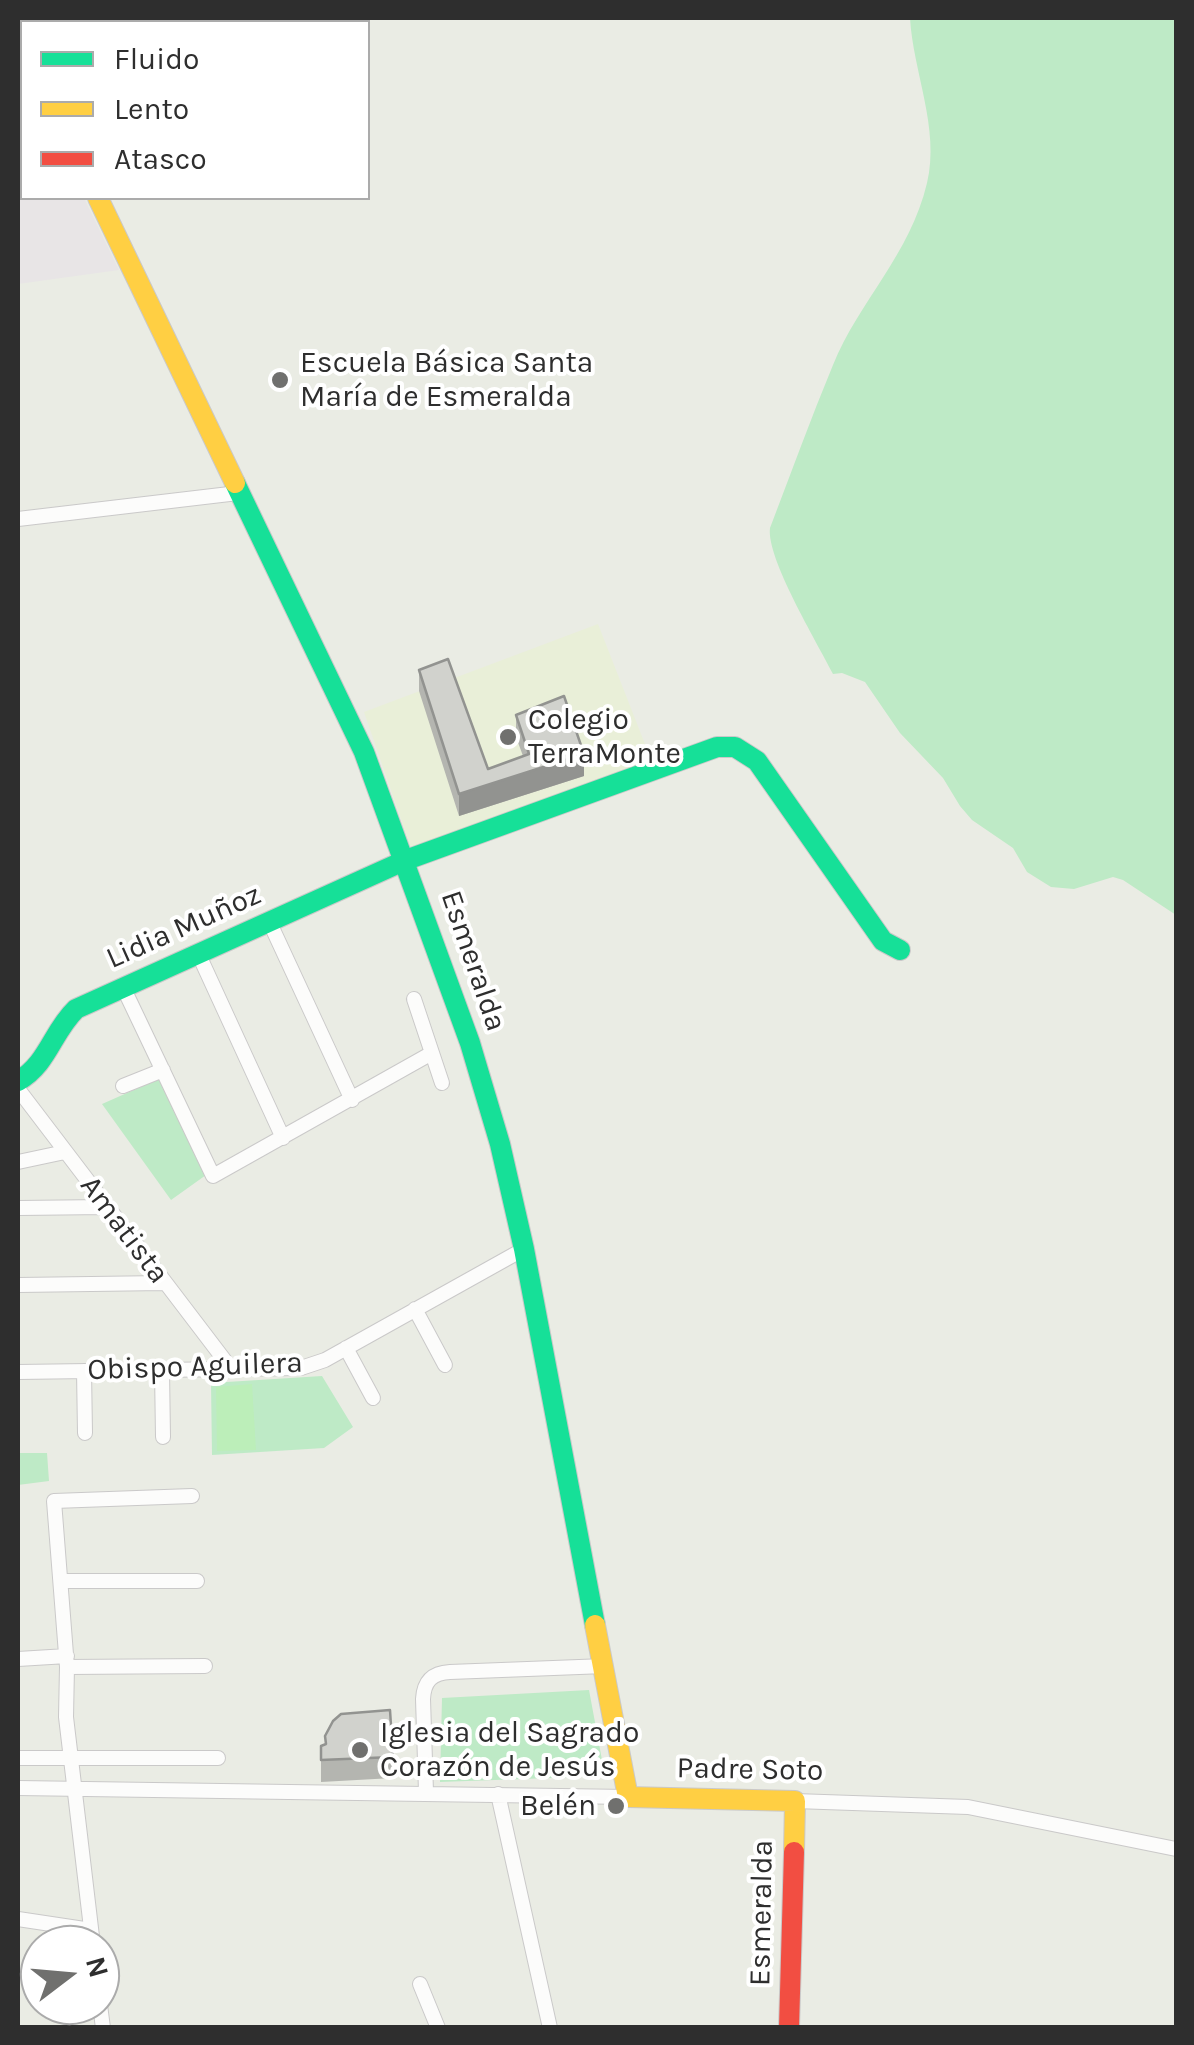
<!DOCTYPE html>
<html>
<head>
<meta charset="utf-8">
<style>
  body { margin:0 }
  #map { position:relative; width:1194px; height:2045px; overflow:hidden; background:#eaece4; font-family:Karla,sans-serif }
  canvas { display:block }
  .frame { position:absolute; inset:0; border:20px solid #2e2e2e; pointer-events:none }
  .legend { position:absolute; left:20px; top:20px; width:350px; height:180px; box-sizing:border-box; background:#fff; border:2px solid #ababab; margin:0; padding:12px 18px; list-style:none; font-size:30px; color:#2e2e2e }
  .legend li { display:flex; align-items:center; gap:20px; height:50px }
  .legend b { width:50px; border:2px solid #ababab }
  .north { position:absolute; left:20px; top:1925px; width:100px; height:100px; box-sizing:border-box; background:#fff; border:2px solid #ababab; border-radius:50%; rotate:74deg; font-size:28px; font-weight:700; line-height:40px; text-align:center; color:#2e2e2e }
  .north::after { content:''; display:block; margin:auto; width:35px; height:45px; background:#70706e; clip-path:polygon(50% 0,100% 100%,50% 72%,0 100%) }
</style>
</head>
<body>
<div id="map">
<canvas width="1194" height="2045"></canvas>
<div class="frame"></div>
<ul class="legend">
<li><b style="height:12px;background:#16e098"></b>Fluido</li>
<li><b style="height:12px;background:#ffcf43"></b>Lento</li>
<li><b style="height:12px;background:#f24e42"></b>Atasco</li>
</ul>
<div class="north">N</div>
</div>
<script>
const c = document.querySelector('canvas').getContext('2d');
c.lineJoin = 'round';
function fill(path, color) { c.fillStyle = color; c.fill(path, 'evenodd'); }
function trace(path, color, width, dash) { c.strokeStyle = color; c.lineWidth = width; c.lineCap = dash ? 'butt' : 'round'; c.setLineDash(dash || []); c.stroke(path); }
function write(font, color, halo, rows, align = 'center') {
  c.font = font + ' Karla,sans-serif'; c.lineWidth = 8; c.setLineDash([]); c.textBaseline = 'middle'; c.strokeStyle = halo; c.fillStyle = color; for (const [text, x, y, turn = 0] of rows) {
    c.save(); c.translate(x, y); c.rotate((+turn || 0) * Math.PI / 180); c.textAlign = isNaN(turn) ? turn : align; if (halo) c.strokeText(text, 0, 0); c.fillText(text, 0, 0); c.restore();
  }
}
const industrial = new Path2D(`
  M18,57L22,67V198H84L119,270L18,284Z`);
const education = new Path2D(`
  M598,624L652,762L413,854L364,712Z`);
const green = new Path2D(`
  M910,18H1176V915L1123,880L1113,877L1074,889L1051,887L1027,872L1013,848L972,820L960,806L943,778L900,733L865,682L842,673L833,674C817,642 766,558 770,528C791,473 811,418 833,365C859,301 910,255 927,183C940,128 913,72 910,18Z
  M161,1078L206,1175L171,1200L102,1104Z
  M322,1376L353,1427L324,1448L212,1455L211,1383Z
  M18,1453H47L49,1481L18,1485Z
  M589,1690L605,1776L440,1782L442,1698Z`);
const pitch = new Path2D(`
  M252,1384L256,1450L217,1451L216,1387Z`);
const lane = new Path2D(`
  M18,90L22,92`);
const street = new Path2D(`
  M255,18L257,22
  M327,22L344,18
  M18,519L238,493
  M269,921L352,1100
  M198,953L283,1138
  M123,987L213,1176L432,1053
  M414,999L442,1083
  M123,1086L163,1070
  M18,1089L232,1370
  M18,1162L65,1152
  M18,1208L106,1207
  M18,1285L164,1283
  M415,1309L445,1365
  M346,1348L373,1398
  M84,1371L85,1433
  M162,1371L163,1437
  M18,1372L301,1368L325,1360L524,1249
  M61,1581H197
  M18,1659L67,1656
  M67,1667L205,1666
  M18,1758H218
  M18,1788L628,1797
  M426,1792L423,1699C424,1681 432,1673 450,1672L605,1666
  M498,1794L550,2028
  M795,1801L968,1807L1176,1849
  M18,1919L91,1930
  M93,1945L66,1717L67,1667L54,1501L192,1496
  M420,1984L438,2028
  M100,2005L103,2028`);
const fast = new Path2D(`
  M235,483L364,752L470,1043L500,1144L524,1249L595,1625
  M18,1081C48,1064 52,1032 76,1009L406,860L717,747H735L757,761L883,941L900,950`);
const slow = new Path2D(`
  M18,28L22,39
  M98,198L235,483
  M595,1625L628,1797L795,1801L794,1852`);
const jam = new Path2D(`
  M789,2028L794,1852`);
const wall = new Path2D(`
  M419,670L488,769L523,756L516,737V715L584,776L459,816L419,691Z
  M325,1736L393,1757V1778L321,1782V1746L325,1745Z`);
const shadedWall = new Path2D(`
  M584,754V776L459,816V794Z`);
const building = new Path2D(`
  M448,659L488,769L529,754L516,715L564,696L584,754L459,794L419,670Z
  M390,1710L393,1757L321,1760V1746L326,1744L325,1736L333,1721L341,1714Z`);
const markers = [
  [280,380,10,"#70706e"],
  [508,737,10,"#70706e"],
  [360,1750,10,"#70706e"],
  [616,1806,10,"#70706e"]
];
const poiNames = [
  ["Escuela Básica Santa",300,363],
  ["María de Esmeralda",300,397],
  ["Colegio",528,720],
  ["TerraMonte",528,754],
  ["Iglesia del Sagrado",380,1733],
  ["Corazón de Jesús",380,1767],
  ["Belén",596,1806,"right"]
];
const streetNames = [
  ["Lidia Muñoz",184,927,-24],
  ["Esmeralda",473,961,71],
  ["Amatista",124,1230,53],
  ["Obispo Aguilera",195,1367,-2],
  ["Padre Soto",750,1770,1],
  ["Esmeralda",762,1913,-89]
];
fill(industrial, '#e8e5e6');
fill(education, '#e9efd8');
fill(green, '#beeac6');
fill(pitch, '#bceeb9');
trace(lane, '#cac9c9', 10);
trace(street, '#cac9c9', 16);
trace(fast, '#cac9c9', 22);
trace(slow, '#cac9c9', 22);
trace(jam, '#cac9c9', 22);
trace(lane, '#fcfcfb', 8);
trace(street, '#fcfcfb', 14);
trace(fast, '#16e098', 20);
trace(slow, '#ffcf43', 20);
trace(jam, '#f24e42', 20);
fill(wall, '#b4b5b0');
fill(shadedWall, '#929390');
fill(building, '#d1d2cd');
trace(building, '#929390', 2.5);
for (const [x, y, r, color] of markers) { const dot = new Path2D(); dot.arc(x, y, r, 0, 2 * Math.PI); c.fillStyle = color; c.fill(dot); trace(dot, '#fff', 4); }
write('30px', '#2e2e2e', '#fff', poiNames, 'left');
write('30px', '#2e2e2e', '#fff', streetNames);
</script>
</body>
</html>
